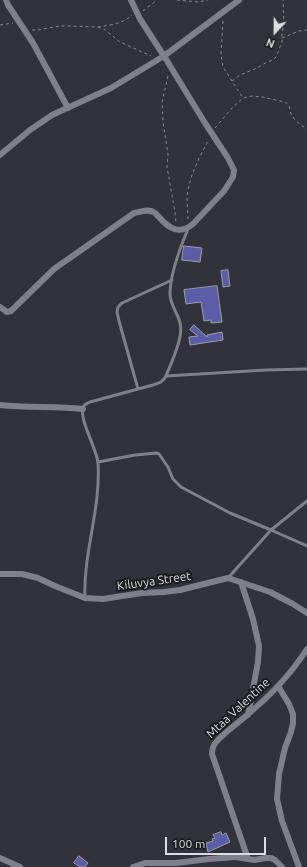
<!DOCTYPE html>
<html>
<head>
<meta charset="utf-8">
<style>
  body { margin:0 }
  #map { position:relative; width:307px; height:867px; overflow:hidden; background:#31323b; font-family:Ubuntu,sans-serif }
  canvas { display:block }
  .north { position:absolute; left:255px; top:12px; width:40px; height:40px; -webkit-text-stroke:3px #1a1a1f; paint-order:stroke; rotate:202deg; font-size:11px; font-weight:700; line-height:16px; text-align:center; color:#dddee4 }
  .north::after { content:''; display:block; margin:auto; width:14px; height:18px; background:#dddee4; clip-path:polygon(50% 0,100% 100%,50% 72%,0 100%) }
  .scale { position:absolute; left:165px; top:837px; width:101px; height:18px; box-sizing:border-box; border:2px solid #dddee4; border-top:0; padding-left:5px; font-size:12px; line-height:14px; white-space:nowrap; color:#dddee4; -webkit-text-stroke:3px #1a1a1f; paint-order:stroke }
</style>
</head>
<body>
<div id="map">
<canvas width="307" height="867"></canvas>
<div class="north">N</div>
<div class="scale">100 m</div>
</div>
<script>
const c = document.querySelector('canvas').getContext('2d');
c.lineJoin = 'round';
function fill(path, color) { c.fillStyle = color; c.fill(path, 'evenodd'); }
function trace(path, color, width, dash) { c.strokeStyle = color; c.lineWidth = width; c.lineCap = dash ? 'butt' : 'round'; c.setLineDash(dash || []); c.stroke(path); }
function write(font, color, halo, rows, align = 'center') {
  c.font = font + ' Ubuntu,sans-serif'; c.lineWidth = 4; c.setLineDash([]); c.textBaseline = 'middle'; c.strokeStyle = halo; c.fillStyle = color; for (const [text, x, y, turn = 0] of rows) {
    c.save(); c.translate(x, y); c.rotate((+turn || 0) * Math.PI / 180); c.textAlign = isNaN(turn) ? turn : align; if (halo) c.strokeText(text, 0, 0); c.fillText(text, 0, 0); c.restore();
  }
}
const building = new Path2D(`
  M184,246L202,248L200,262L182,260Z
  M228,270L230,286L223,287L221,271Z
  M217,286L222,322L211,323V320L204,321L201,302L186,304L184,290Z
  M194,325L207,337V335L222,332L223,340L190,345L189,337L198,336L190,330Z
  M221,832L222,835L226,833L230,842L208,852L206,843L213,841L212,839L215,838L213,835Z
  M79,856L88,863L85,867H80L74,863Z`);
const path = new Path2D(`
  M177,0L198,2L208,0
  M143,11L157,0
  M223,21L221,54L223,67L243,98
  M0,25L13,23
  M98,27C109,25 123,24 132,15
  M32,30H38L59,26H70L97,27L104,29L120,42L151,56
  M282,38L299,31L307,30
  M168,76L162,102L163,122L168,154L167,167L175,212L176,223
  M232,81L240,75L257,68L267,62L273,60L276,57L282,42V32L284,25L283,0
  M215,128L231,109L243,98L252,96L262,97L285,102L289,105L291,114L295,120L301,125L307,129
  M188,219C188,212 187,204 187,197C189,177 199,158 208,141`);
const lane = new Path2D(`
  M166,376L266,370L307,369
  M138,389L119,321L117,312L118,307L122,303L172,280
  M98,462L135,455L157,453L159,454L168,467L173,479L181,487L230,513L271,530L307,546
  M228,578L271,530L307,501
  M85,598C83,553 101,509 98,463C97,449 79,420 83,407C85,404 87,403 90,402L153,385C159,383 163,382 166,376C171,363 184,337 180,323C178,313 170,305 170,294C170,274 180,248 188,229`);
const street = new Path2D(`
  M6,0L8,5L33,43L68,108
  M0,155L30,130L52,115L111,88L164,56L239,0
  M0,307L7,312L11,311L54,269L134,213C140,212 149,208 155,213C157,214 157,216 159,217C169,229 180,235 193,224L224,191L233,177L234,170L228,158L205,123L164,56L140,19L131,0
  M0,405C28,408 55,406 83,409
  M0,574H22L38,578L55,586L85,598L103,599L142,593L164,592L180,590L228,578L270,592L293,604L307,613
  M241,582L253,619L259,646L258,662L248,715
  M278,686L289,704L293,714V723L291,732L285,748L279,774L277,799L282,821L299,867
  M0,858L20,867
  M248,859L212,754C212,749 213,745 217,741C226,731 237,724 247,715C270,696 291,674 307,649
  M133,867L145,863H176L209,859L236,857L254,860L266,858H271L275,860L282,867`);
const streetNames = [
  ["Kiluvya Street",154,581,-8],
  ["Mtaa Valentine",238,708,-43]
];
fill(building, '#5b5da7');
trace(building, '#9c9ea9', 1);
trace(path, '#888991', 1, [3, 3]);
trace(lane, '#7f808b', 3);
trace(street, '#7f808b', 6);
write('12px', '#dddee4', '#1a1a1f', streetNames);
</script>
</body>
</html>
